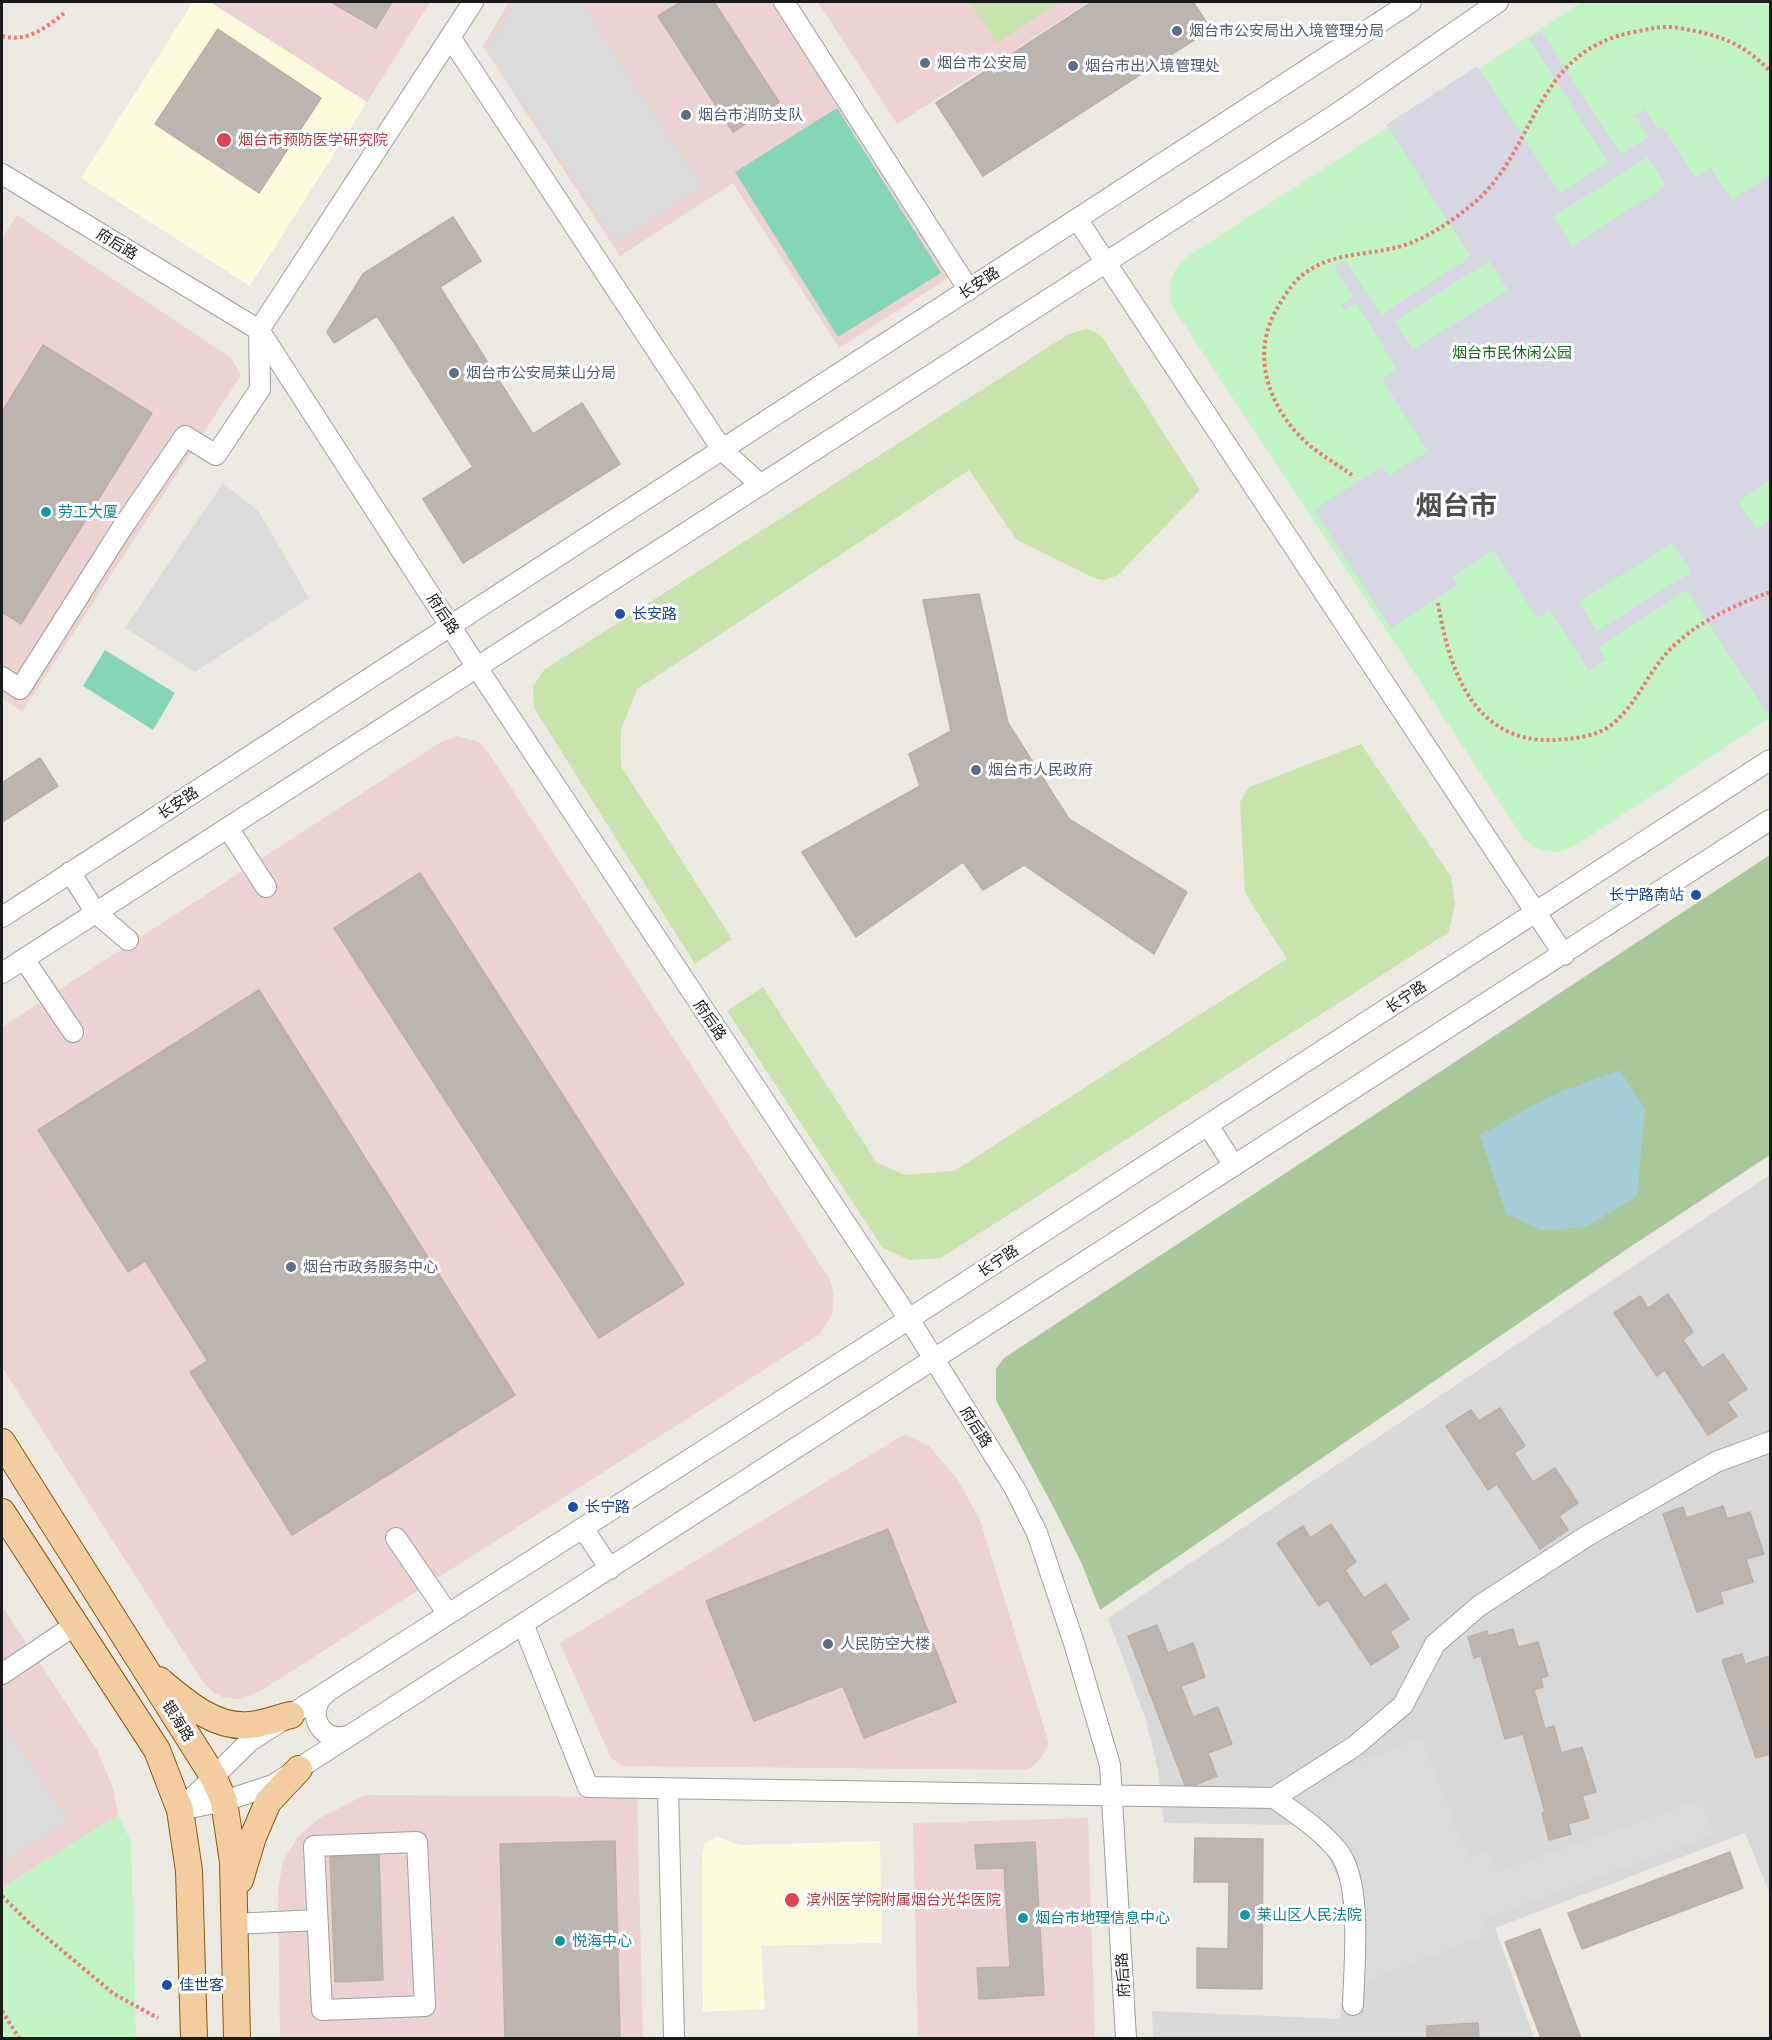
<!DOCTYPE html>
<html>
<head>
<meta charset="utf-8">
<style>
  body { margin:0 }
  #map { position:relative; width:1772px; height:2040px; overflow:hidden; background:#ece8e2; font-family:Barlow,sans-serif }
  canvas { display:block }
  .frame { position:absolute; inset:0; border:3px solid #1b1b1b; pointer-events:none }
</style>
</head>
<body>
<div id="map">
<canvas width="1772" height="2040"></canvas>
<div class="frame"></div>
</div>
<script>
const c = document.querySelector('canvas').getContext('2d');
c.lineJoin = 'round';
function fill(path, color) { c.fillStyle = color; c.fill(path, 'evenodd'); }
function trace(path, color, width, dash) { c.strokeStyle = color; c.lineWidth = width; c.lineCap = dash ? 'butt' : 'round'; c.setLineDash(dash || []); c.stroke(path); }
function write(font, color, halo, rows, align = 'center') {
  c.font = font + ' Barlow,"Noto Sans SC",sans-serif'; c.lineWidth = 6; c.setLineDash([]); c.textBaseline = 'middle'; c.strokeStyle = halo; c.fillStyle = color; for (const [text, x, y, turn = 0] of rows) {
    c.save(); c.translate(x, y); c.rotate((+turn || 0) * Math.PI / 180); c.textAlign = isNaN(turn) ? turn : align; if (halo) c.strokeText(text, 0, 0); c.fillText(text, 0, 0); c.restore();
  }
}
const residential = new Path2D(`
  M1770,1175V1894L1745,1833L1495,1928L1534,2038H1153L1152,2011L1340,2019L1346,1960L1341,1885L1327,1854L1296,1825L1164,1823L1158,1771L1146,1720L1108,1618Z`);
const commercial = new Path2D(`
  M210,2H430L367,102Z
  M509,2H773L948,278L839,348L733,183L620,256L483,46Z
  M818,2H1089L897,124Z
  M17,215L231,358L241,375L22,712L2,698V239Z
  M457,736L479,742L488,752L830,1280L834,1293L832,1315L820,1333L812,1339L262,1690L241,1699L225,1698L214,1693L203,1682L2,1367V1027L441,742Z
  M905,1434L929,1446L958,1480L980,1520L1049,1744L1041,1758L1028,1770L622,1766L611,1758L560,1643Z
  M2,1606L97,1750L113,1788L118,1815L2,1888Z
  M365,1795L637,1797L643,2038H280L278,1890L283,1861L298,1837L318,1819Z
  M1088,1818L1095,2038H918L913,1823Z`);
const education = new Path2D(`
  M193,2H210L367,102L250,286L81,178Z
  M717,1837L740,1845L880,1841L882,1943L761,1946L765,2009L703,2012L702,1856L704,1844Z`);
const grass = new Path2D(`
  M970,2H1060L997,43Z
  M1085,329L1096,332L1103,338L1200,490L1118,575L1104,580L1094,578L1017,540L969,470L637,689L621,730V766L732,939L695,964L534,708L533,686L544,670L1069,334Z
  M1361,744L1451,877L1455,904L1449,932L941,1258L909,1260L883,1248L727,1011L763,987L877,1163L905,1175L954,1171L1287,959L1245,893L1240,802L1249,787Z`);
const forest = new Path2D(`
  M1770,855V1155L1630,1247L1100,1610L1081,1562L1057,1514L996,1400V1369L1004,1358Z`);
const park = new Path2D(`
  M1582,2H1770V718L1573,847C1554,855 1539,853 1524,839L1172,306C1168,286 1170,272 1185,258Z
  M118,1815L131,1842L136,2038H2V1888Z`);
const pitch = new Path2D(`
  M837,108L941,273L838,337L735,172Z
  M105,650L175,693L153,730L83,686Z`);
const parking = new Path2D(`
  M516,2H581L704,187L616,243L487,50Z
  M223,483L259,512L309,598L195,672L125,628Z
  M2,1717L68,1821L2,1864Z
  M1421,1737L1468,1857L1487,1851L1497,1872L1701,1800L1713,1835L1482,1920L1490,1933L1366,1981L1364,1890L1353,1858L1332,1827L1292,1790Z`);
const plaza = new Path2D(`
  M1541,31L1621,154L1648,137L1635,116L1645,109L1659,130L1663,127L1696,178L1711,168L1732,200L1770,175V480L1738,501L1756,529L1770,520V711L1767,714L1687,590L1598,647L1606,660L1589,671L1549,610L1537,618L1493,550L1453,576L1458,585L1391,628L1314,510L1382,466L1389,476L1428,451L1382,380L1397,369L1356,303L1345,310L1341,305L1353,297L1334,268L1345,260L1381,315L1471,257L1386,125L1477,66L1560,193L1608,162L1529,39ZM1647,157L1666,186L1572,246L1553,217ZM1489,261L1508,290L1413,350L1395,321ZM1672,543L1691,572L1597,631L1579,602Z`);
const water = new Path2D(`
  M1620,1070L1645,1109L1637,1196L1586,1227L1542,1230L1506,1213L1480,1135L1553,1095Z`);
const building = new Path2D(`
  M331,2H392L376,28Z
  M681,2H714L779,102L733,132L658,16Z
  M1092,2H1193L1211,29L983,176L936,103Z
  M218,29L321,98L259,193L155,124Z
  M453,217L481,261L440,287L533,434L582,403L620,464L463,563L423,499L473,467L377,316L334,343L327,332L363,274Z
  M43,345L152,413L21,624L2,612V412Z
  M979,594L1008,723L1069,819L1187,892L1154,954L1024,865L983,890L963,862L856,937L802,852L920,786L909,754L951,731L923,600Z
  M40,758L58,786L2,822V783Z
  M420,873L684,1284L599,1338L334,928Z
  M259,990L515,1395L292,1535L190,1372L208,1361L145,1261L128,1272L38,1130Z
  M1668,1294L1693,1332L1683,1340L1702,1368L1723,1354L1747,1389L1727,1402L1737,1416L1708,1435L1665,1370L1657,1376L1614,1313L1640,1296L1648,1308Z
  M1500,1408L1525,1446L1514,1453L1533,1482L1555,1468L1578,1503L1559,1516L1568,1530L1540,1549L1497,1484L1488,1490L1446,1426L1471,1410L1479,1421Z
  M1723,1506L1727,1519L1750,1512L1764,1554L1746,1559L1753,1582L1720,1592L1723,1603L1697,1612L1663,1514L1683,1507L1686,1518Z
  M1331,1524L1356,1562L1345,1570L1364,1598L1386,1584L1409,1619L1390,1632L1399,1647L1371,1665L1328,1600L1319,1606L1277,1543L1303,1526L1310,1538Z
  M888,1529L956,1702L864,1738L843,1686L754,1721L706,1601Z
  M1157,1625L1168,1653L1193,1643L1205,1677L1181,1686L1193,1717L1218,1707L1232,1744L1208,1753L1217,1776L1195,1785H1185L1128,1636Z
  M1513,1629L1518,1647L1538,1642L1548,1676L1541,1678L1543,1687L1534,1690L1545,1729L1554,1726L1561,1753L1582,1747L1596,1792L1582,1796L1589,1818L1568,1824L1571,1834L1549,1840L1542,1813L1545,1812L1523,1734L1505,1739L1481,1656L1474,1658L1468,1637L1487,1631L1488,1636Z
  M1742,1654L1745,1664L1770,1656V1754L1756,1758L1722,1660Z
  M1195,1838L1263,1839L1262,1989L1197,1988V1948L1228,1949L1229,1882H1194Z
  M615,1841L620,2038H505L500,1844Z
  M1035,1842L1044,1995L979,1999L977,1968L1010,1967L1004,1868L977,1869L975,1845Z
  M1730,1852L1743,1888L1582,1949L1568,1913Z
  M379,1855L383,1980L335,1982L330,1857Z
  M1540,1929L1581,2038H1541L1505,1942Z
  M1478,2023L1479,2038H1427V2026Z`);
const path = new Path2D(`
  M2,36C28,43 46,27 66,12
  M1352,475C1338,465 1321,455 1308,444C1271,411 1251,360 1274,314C1283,298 1294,278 1311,269C1335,254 1362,255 1389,249C1418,244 1447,225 1469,207C1538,154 1530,52 1634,32C1650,29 1663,25 1679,28C1720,35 1741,42 1770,71
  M1438,603C1449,669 1473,743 1554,740C1572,739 1595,737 1610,726C1633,708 1643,684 1660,661C1687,626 1730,607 1770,592
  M2,1896L28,1922L114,1994L158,2018
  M2,2011L19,2038`);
const minor = new Path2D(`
  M784,2L969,290
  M450,37L723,451L761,485
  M2,174L259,330L478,669L909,1319L1015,1489L1037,1533L1074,1643L1110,1765L1126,2038
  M1077,219L1564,955
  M2,677L20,689L122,528L185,436L216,455L260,389L259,330L473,2
  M228,828L266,887
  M70,872L96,913L128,940
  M2,917L1411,2
  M24,959L73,1032
  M2,973L1338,113L1498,2
  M1208,1125L1234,1166
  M583,1528L610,1569
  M396,1538L448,1614
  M524,1626L588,1787L1274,1798C1297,1814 1320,1829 1338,1851C1363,1882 1354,1966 1353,2005
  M2,1674L75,1625
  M326,1693C302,1713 324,1748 352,1734
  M668,1789L674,2038
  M1274,1798L1355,1746L1403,1705L1435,1644L1479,1606L1587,1536L1716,1462L1770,1442
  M180,1810L250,1741L909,1319L1770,760
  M180,1810L224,1801L273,1785L1770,820
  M417,1842L425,2006L322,2010L314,1846Z
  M234,1924L317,1920`);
const major = new Path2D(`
  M2,1442L213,1776L224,1801L233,1862L237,2038
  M2,1512L157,1750L180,1810L189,1871L194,2038
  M159,1680C184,1701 215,1729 250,1725C263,1724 278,1718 291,1715
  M240,1880L253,1837L268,1802L299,1769`);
const markers = [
  [1177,31,6,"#5c6f8a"],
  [925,63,6,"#5c6f8a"],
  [1073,66,6,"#5c6f8a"],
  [686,115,6,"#5c6f8a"],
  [224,140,8,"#e0444e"],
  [454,373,6,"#5c6f8a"],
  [46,512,6,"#0f9aa8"],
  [620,614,6,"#1a4fb4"],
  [976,770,6,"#5c6f8a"],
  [1696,895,6,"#1a4fb4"],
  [291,1267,6,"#5c6f8a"],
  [573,1507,6,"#1a4fb4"],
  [828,1644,6,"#5c6f8a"],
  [792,1900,8,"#e0444e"],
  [1245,1915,6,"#0f9aa8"],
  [1023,1918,6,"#0f9aa8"],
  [560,1941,6,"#0f9aa8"],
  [167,1985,6,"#1a4fb4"]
];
const serviceNames = [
  ["烟台市公安局出入境管理分局",1189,31],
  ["烟台市公安局",937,63],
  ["烟台市出入境管理处",1085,66],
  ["烟台市消防支队",698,115],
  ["烟台市公安局莱山分局",466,373],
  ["烟台市人民政府",988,770],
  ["烟台市政务服务中心",303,1267],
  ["人民防空大楼",840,1644]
];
const healthNames = [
  ["烟台市预防医学研究院",238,140],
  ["滨州医学院附属烟台光华医院",806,1900]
];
const streetNames = [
  ["府后路",117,244,31],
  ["长安路",979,283,-33],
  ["府后路",443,614,57],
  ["长安路",178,803,-33],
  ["长宁路",1406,997,-33],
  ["府后路",710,1020,56],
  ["长宁路",998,1261,-33],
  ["府后路",976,1427,58],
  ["银海路",178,1721,58],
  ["府后路",1123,1975,-93]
];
const parkNames = [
  ["烟台市民休闲公园",1512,353]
];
const cultureNames = [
  ["劳工大厦",58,512],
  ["莱山区人民法院",1257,1915],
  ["烟台市地理信息中心",1035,1918],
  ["悦海中心",572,1941]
];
const transitNames = [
  ["长安路",632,614],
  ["长宁路南站",1684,895,"right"],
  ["长宁路",585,1507],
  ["佳世客",179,1985]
];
const townNames = [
  ["烟台市",1456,506]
];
fill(residential, '#d9d8d8');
fill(commercial, '#ecd2d2');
fill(education, '#fcfbdb');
fill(grass, '#c8e3ab');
fill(forest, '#a8c89a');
fill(park, '#c1f4c4');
fill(pitch, '#85d6b5');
fill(parking, '#dbdbdb');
fill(plaza, '#d6d7e2');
fill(water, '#a5cdd7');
fill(building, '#bcb4af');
trace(building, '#bcafa6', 1.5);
trace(minor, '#9f9f9f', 22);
trace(major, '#875b0c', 28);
trace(path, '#ee7b71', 4, [3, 3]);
trace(minor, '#fff', 20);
trace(major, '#f3cd9f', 26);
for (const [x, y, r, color] of markers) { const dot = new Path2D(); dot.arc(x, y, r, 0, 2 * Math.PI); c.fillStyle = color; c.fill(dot); trace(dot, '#fff', 2); }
write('15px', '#4e5e75', '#fff', serviceNames, 'left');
write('15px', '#be3a42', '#fff', healthNames, 'left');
write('15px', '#1b1b1b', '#fff', streetNames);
write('15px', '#146f19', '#fff', parkNames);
write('15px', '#0d838f', '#fff', cultureNames, 'left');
write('15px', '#164399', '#fff', transitNames, 'left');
write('bold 27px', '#4e4e4e', '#fff', townNames);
</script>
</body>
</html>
